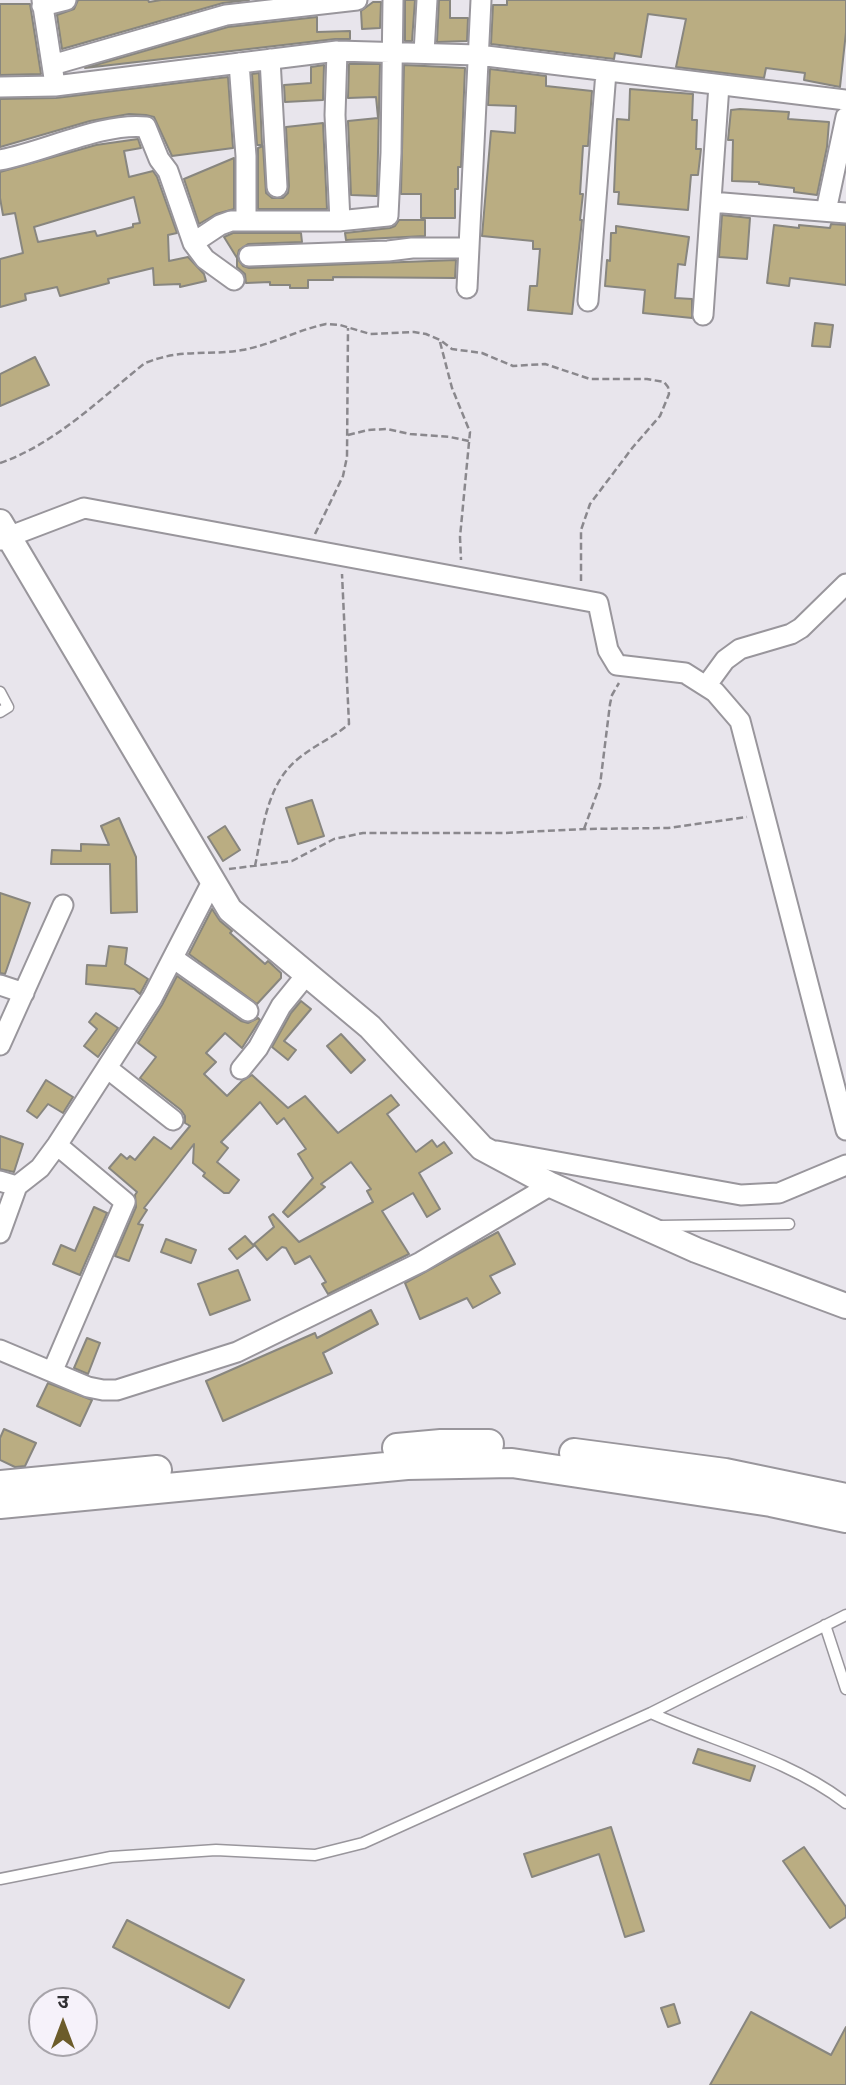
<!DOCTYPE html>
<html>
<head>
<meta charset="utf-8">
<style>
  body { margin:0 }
  #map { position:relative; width:846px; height:2085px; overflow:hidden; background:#e8e5ec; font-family:Overpass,"Noto Sans Devanagari",sans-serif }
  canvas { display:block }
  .north { position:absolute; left:28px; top:1987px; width:70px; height:70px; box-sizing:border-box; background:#f6f2fa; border:2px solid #a7a4aa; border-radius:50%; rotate:0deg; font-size:19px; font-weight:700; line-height:28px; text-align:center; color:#302f32 }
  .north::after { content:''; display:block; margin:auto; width:24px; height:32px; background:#6c5c2a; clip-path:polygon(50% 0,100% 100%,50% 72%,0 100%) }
</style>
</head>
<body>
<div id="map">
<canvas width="846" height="2085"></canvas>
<div class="north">उ</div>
</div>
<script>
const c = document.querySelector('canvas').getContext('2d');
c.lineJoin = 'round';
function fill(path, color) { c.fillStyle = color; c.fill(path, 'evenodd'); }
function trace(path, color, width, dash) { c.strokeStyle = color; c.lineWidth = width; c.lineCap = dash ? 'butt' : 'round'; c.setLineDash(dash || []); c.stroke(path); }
const building = new Path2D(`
  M78,0H148L149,2L161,0H249L223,3L62,49L57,15L74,9Z
  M405,0H415L412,41H405Z
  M439,0H450V18H468L467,41L437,42Z
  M507,0H846V32L840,87L804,80L805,73L766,68L764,78L676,67L686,19L648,14L641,57L615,53L614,59L491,44L493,5H507Z
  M373,2H381L380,28L362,29L361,11Z
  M0,4H30L41,74L0,75Z
  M317,17V32L350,31V39H335L85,68L228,27Z
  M349,64H380L377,196L351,195L348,121L378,118L376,97L348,98Z
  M324,65L323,100L285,102L284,85L311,83V67Z
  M404,65L465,68L461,167H458V189H455V218H421V194H401Z
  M490,69L546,76V86L592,91L588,146H583L580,194H583L580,220H582L572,314L528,310L530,286H537L540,249H533V241L482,236L491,131L515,133L516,106L488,105Z
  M259,73L262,145H257L252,74Z
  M228,77L233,148L172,156L154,117L146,115L129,114L90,121L0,147V99L56,98Z
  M630,89L693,94L692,120H697L696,149H701L698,175H691L688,210L618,204L619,192H614L617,119L629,120Z
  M740,109L789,112L788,119L829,122L827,147L817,195L794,192V188L759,184V182L732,181L733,140H728L731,110Z
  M323,123L327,209H258V148L263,146L266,193L272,198H283L288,193L289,186L286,127Z
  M138,139L141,148L124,151L129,177L153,171L157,177L177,233L168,235L169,261L188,257L204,274L206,281L180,287V284L154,285L153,268L108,279L109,283L60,296L57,287L25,294L26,300L0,307V259L23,253L15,213L3,215L0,198V172L96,145ZM134,197L140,223L133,224V227L97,236L95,231L38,242L34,227Z
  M234,158V209L216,214L199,224L184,179Z
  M722,215L750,218L747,259L719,257Z
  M399,220H425V236L346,240L345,233L390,228L395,226Z
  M831,224L846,225V285L790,278L789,286L767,283L774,225L799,228V225L830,228Z
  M616,226L689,237L685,265L678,264L675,298L692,299V318L643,313L645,290L605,286L607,260L610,261L611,233H616Z
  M233,233H301L302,242L248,244L239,250L237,258L224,237Z
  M237,258L243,266L249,268L456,260L455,278L333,277V280H308V288H290V285H270V282L246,283L245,274L237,267Z
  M815,323L833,325L830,347L812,346Z
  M35,357L49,385L0,406V374Z
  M312,800L324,836L298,844L286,808Z
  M119,818L136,857L137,912L111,913L110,864H51L52,850L81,851V844L109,845L101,826Z
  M225,826L240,850L223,861L208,837Z
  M0,893L30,903L5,974L0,973Z
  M212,909L220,921L232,931L230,933L265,964L268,961L281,973V978L257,1004L189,954Z
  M109,946L127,948L125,964L148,979L140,994L134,989L86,984L87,965L106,966Z
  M177,976L241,1021L248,1023L258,1018L260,1020L242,1048L225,1033L206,1053L216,1062L204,1074L227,1096L242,1081L252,1075L288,1108L305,1096L338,1133L391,1095L399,1105L387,1114L416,1152L432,1140L437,1147L444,1142L452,1153L419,1173L440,1209L427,1217L413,1193L382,1211L409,1254L328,1294L322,1284L326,1282L310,1256L295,1264L286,1248L282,1247L267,1260L254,1244L274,1227L269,1217L273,1214L299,1242L373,1202L367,1191L371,1189L351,1162L321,1184L325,1187L288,1217L283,1212L313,1178L298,1154L306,1149L284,1118L277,1124L260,1102L221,1142L228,1148L217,1162L239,1180L229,1193H224L203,1176L205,1173L193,1163L194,1144L144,1208L147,1210L138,1224L143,1225L129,1261L115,1256L136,1207L135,1195L137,1192L109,1168L121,1154L127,1159L130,1156L135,1160L154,1137L171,1149L190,1126L185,1123V1116L181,1110L140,1078L156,1057L138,1043L162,1005Z
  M301,1001L311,1009L284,1041L296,1050L288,1060L272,1047L291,1013Z
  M96,1013L118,1028L98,1057L84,1046L97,1029L89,1022Z
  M341,1034L365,1060L351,1073L327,1046Z
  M46,1080L73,1097L63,1113L48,1104L37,1118L27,1111Z
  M0,1136L23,1144L14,1172L0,1169Z
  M94,1207L107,1213L80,1275L53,1264L61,1245L75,1251Z
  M498,1232L515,1264L490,1276L500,1293L473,1308L467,1298L420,1319L405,1283Z
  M245,1236L254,1246L237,1259L229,1249Z
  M166,1239L196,1250L191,1263L161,1252Z
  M238,1270L250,1300L210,1315L198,1284Z
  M371,1310L378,1324L323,1353L332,1373L223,1421L206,1381L315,1333L317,1338Z
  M87,1338L100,1343L88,1374L74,1368Z
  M48,1383L92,1400L80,1426L37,1406Z
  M4,1429L36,1443L25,1466L15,1467L0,1460V1438Z
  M698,1749L755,1766L750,1781L693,1763Z
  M611,1827L644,1931L625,1937L599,1854L532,1877L524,1854Z
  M804,1847L846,1907V1917L830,1928L783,1861Z
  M127,1920L244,1980L229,2008L113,1947Z
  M674,2004L680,2023L668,2027L661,2008Z
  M751,2012L831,2055L846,2027V2085H710Z`);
const path = new Path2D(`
  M440,342L452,388L470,432L460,537L461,560
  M348,435L368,430L387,429L410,434L450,437L469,441
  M0,463C55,444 100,399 145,363C183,348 206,356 242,350C271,345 297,330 326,324L340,325L370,334L414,332L426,334L440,340L452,349L482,353L513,366L545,364L590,379H647L664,382L668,387L669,394L660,416L633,447L590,504L581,530V581
  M315,534L343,476L347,457L348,328
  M584,829L600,785L610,704L612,695L619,683
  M255,866C263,828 267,783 299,758C315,745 334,737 349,724L342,574
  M229,869L292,861L334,839L363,833H505L584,829L668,828L747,817`);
const service = new Path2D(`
  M0,692L8,707L0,712
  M660,1226L789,1224
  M825,1625L846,1689
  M651,1713C715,1742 789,1759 846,1803
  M0,1879L111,1857L216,1850L315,1855L363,1843L651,1713L846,1615`);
const minor = new Path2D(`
  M42,0L54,78
  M42,6L66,0
  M337,51L335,115L340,221
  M424,53L427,0
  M270,59L277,187
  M239,63L246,156V220
  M52,65L226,15L357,0
  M0,87L55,86L337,51L478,55L846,100
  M0,160C44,152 103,122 146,127L159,159L168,171L193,243L205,259L234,280
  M711,202L846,213
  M826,211L846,117
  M193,243L220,225L231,221H338L388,216L391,153L393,0
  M249,256L388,251L412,248H469
  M467,288L481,0
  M588,301L606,72
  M703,315L719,85
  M0,540L84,508L598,603L608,650L617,665L685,673L715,692L740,721L846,1130
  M706,686L725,660L740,649L791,634L801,628L846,584
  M173,958L248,1011
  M0,985L24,993
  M0,1045L63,905
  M107,1068L173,1120
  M241,1069L258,1048L281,1006L307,974
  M497,1151L741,1195L779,1193L846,1165
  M0,1181L17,1186L40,1168L57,1145L152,998L213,880
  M0,1233L17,1186
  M0,1350L88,1387L103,1390H117L237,1352L421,1262L551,1185
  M53,1370L125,1202L57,1145`);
const tertiary = new Path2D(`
  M0,522L230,910L370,1027L482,1148L551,1185L696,1250L846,1306`);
const secondary = new Path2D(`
  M397,1448L441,1444H489
  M574,1453L725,1473L846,1498
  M0,1485L157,1470
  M0,1504L407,1465L512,1463L771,1502L846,1518`);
fill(building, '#baad82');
trace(building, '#88867f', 2);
trace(service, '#99969c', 13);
trace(minor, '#99969c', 23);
trace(tertiary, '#99969c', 28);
trace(secondary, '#99969c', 32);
trace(path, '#8a888d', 2.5, [7, 3.5]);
trace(service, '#fff', 10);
trace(minor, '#fff', 19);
trace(tertiary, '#fff', 24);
trace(secondary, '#fff', 28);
</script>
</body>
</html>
